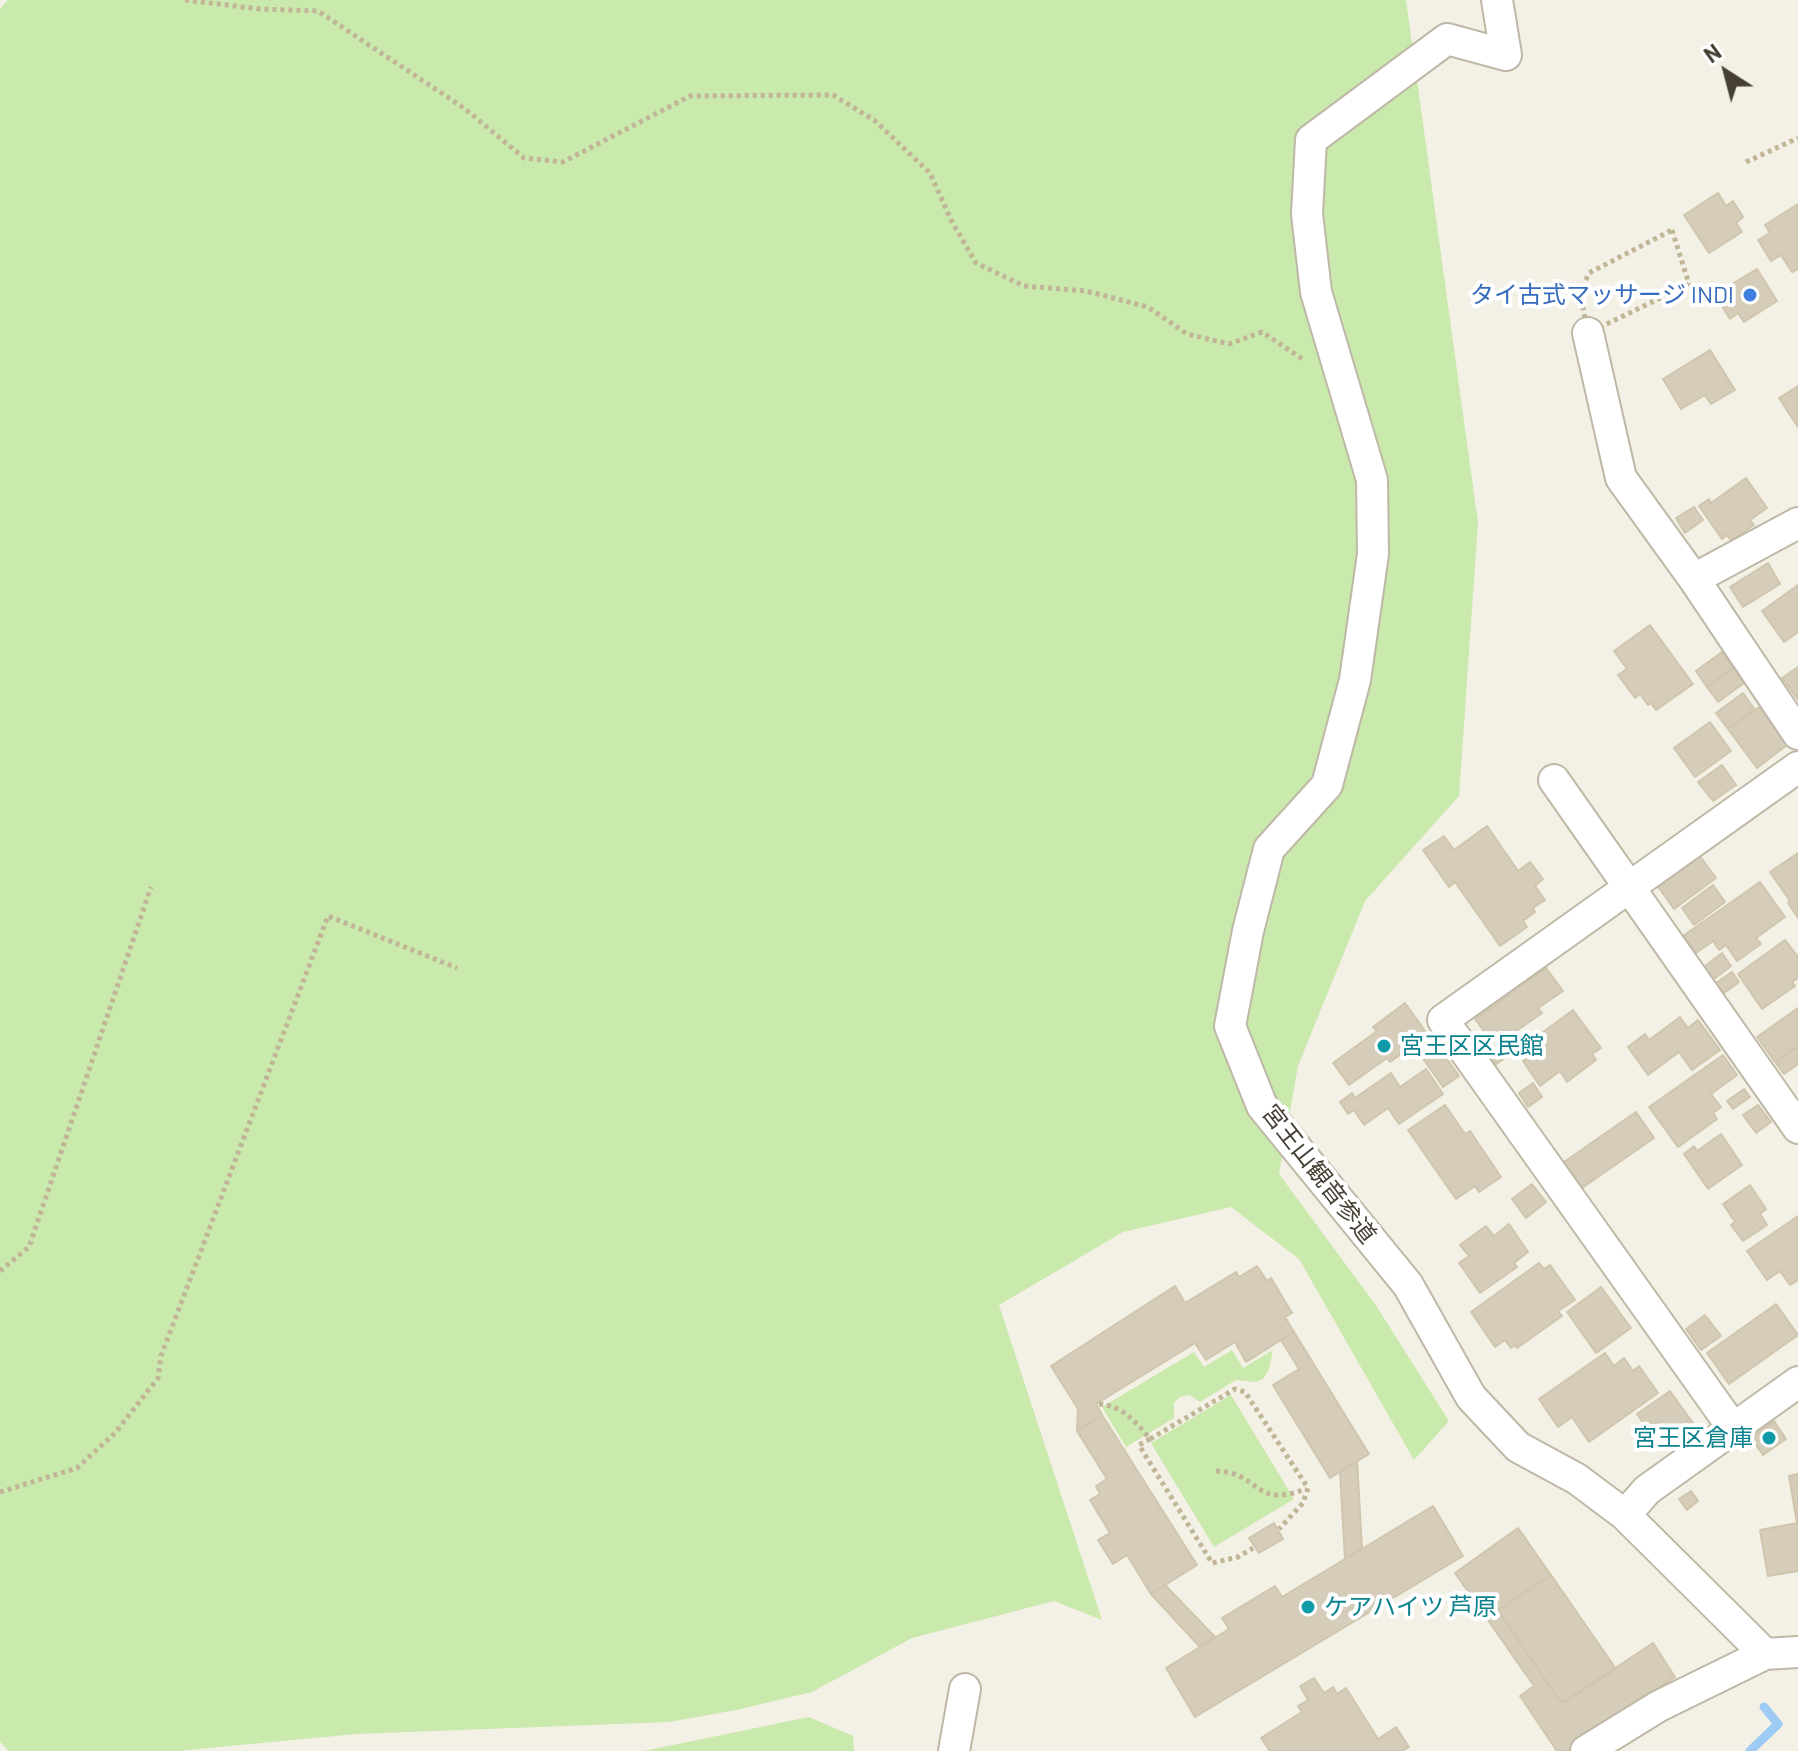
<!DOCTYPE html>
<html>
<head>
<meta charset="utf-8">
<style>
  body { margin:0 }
  #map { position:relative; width:1798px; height:1751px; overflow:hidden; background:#f3f0e5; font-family:Barlow,sans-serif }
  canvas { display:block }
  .north { position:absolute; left:1686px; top:32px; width:80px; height:80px; -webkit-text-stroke:6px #fff; paint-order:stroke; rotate:324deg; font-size:22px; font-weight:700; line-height:32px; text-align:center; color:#464034 }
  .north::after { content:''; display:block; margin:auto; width:28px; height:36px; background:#464034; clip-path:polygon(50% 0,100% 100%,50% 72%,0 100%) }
</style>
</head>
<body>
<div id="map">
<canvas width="1798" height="1751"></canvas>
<div class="north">N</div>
</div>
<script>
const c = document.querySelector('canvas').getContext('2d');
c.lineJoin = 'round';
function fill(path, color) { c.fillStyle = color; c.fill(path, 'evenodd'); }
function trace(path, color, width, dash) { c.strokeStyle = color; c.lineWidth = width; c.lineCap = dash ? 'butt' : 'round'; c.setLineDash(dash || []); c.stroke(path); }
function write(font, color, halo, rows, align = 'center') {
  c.font = font + ' Barlow,"Noto Sans JP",sans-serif'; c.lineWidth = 8; c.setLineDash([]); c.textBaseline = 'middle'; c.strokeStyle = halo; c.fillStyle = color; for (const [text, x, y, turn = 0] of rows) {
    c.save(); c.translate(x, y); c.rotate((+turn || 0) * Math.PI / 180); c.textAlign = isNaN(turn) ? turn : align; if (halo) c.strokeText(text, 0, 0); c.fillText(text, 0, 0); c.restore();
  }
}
const green = new Path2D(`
  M8,0H1406L1478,523L1459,796L1365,901L1298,1066L1279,1174L1375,1304L1449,1421L1414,1460L1299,1259L1231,1207L1123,1232L999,1305L1102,1620L1054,1601L912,1638L812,1692L736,1710L669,1722L356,1734L178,1751H9L0,1742V9Z
  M1232,1350L1243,1368L1273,1350L1269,1369L1263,1379L1256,1382L1236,1380L1200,1402L1190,1395L1180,1397L1174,1403V1418L1126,1447L1102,1407L1194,1352L1204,1367Z
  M1231,1395L1294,1499L1214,1547L1151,1443Z
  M809,1717L853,1736L854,1751H644Z`);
const stream = new Path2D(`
  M1750,1751L1778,1724L1764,1707`);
const building = new Path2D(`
  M1718,193L1726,206L1733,201L1743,217L1736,223L1742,232L1709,253L1684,215Z
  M1798,204V269L1792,272L1781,255L1771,261L1758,240L1770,233L1765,225Z
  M1757,269L1777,301L1744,322L1738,313L1730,319L1720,303L1727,299L1722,290Z
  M1710,350L1735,390L1711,404L1705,395L1681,409L1663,379Z
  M1798,386V427L1779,398Z
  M1746,478L1767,508L1750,520L1754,525L1731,541L1727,535L1722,539L1699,506L1709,499L1711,503Z
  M1694,507L1703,520L1685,533L1676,518Z
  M1768,563L1780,584L1743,607L1730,587Z
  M1798,585V632L1784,642L1762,611Z
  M1650,625L1693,684L1656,710L1651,703L1648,705L1640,694L1635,698L1618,675L1627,669L1614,651Z
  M1722,652L1733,668L1707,687L1696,671Z
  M1798,667V700L1782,678Z
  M1733,668L1744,683L1718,702L1707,687Z
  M1743,693L1755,710L1728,729L1716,713Z
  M1759,707L1787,745L1757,768L1728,729Z
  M1710,722L1731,751L1695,777L1674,748Z
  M1722,765L1736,785L1713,801L1698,782Z
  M1487,826L1518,871L1530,862L1543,879L1535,886L1545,900L1533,908L1535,912L1523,921L1527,927L1500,946L1455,882L1449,887L1423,850L1444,836L1454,850Z
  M1798,853V918L1788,903L1790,901L1770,872Z
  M1699,855L1716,878L1674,909L1657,885Z
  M1760,882L1785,917L1756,938L1761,944L1737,961L1726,945L1719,950L1713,941L1696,953L1683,936Z
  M1713,885L1725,902L1694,925L1682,908Z
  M1785,940L1798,957V978L1792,982L1795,986L1762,1009L1738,974Z
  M1722,953L1731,966L1714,979L1704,967Z
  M1546,968L1563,991L1538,1008L1542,1013L1506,1038L1502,1033L1491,1041L1475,1019Z
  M1732,972L1739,982L1724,993L1716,983Z
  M1405,1003L1428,1035L1390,1062L1387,1058L1349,1085L1333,1063L1377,1031L1373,1027Z
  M1798,1008V1050L1796,1047L1775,1062L1757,1037Z
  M1573,1010L1601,1048L1592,1054L1596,1060L1567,1082L1560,1071L1540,1086L1523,1061L1531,1056L1528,1052L1524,1054L1520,1049Z
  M1680,1017L1688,1028L1698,1020L1720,1050L1692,1070L1679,1052L1648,1075L1628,1047L1645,1034L1649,1040Z
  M1433,1039L1459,1076L1443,1087L1417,1050Z
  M1505,1043L1512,1053L1495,1065L1488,1056Z
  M1796,1047L1798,1064L1784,1074L1775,1062Z
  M1723,1055L1737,1075L1711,1094L1721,1107L1713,1113L1717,1119L1678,1147L1649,1107Z
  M1426,1069L1443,1094L1399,1124L1388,1108L1364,1125L1354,1110L1348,1114L1340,1102L1352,1093L1355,1098L1391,1073L1400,1087Z
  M1533,1083L1542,1097L1528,1107L1519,1093Z
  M1744,1089L1750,1097L1733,1109L1727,1101Z
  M1445,1105L1465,1134L1470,1131L1501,1177L1479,1192L1475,1186L1456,1199L1408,1130Z
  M1758,1105L1771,1122L1756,1133L1743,1115Z
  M1636,1112L1654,1138L1582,1188L1564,1162Z
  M1721,1134L1742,1165L1708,1189L1684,1154L1694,1146L1697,1151Z
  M1532,1184L1546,1202L1526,1218L1512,1199Z
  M1750,1185L1766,1209L1760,1214L1767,1225L1743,1241L1731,1225L1735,1222L1723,1204Z
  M1798,1216V1280L1790,1285L1780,1271L1767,1280L1747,1251Z
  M1509,1224L1528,1252L1514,1263L1517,1267L1480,1293L1459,1263L1469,1256L1460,1245L1486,1226L1494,1236Z
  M1539,1263L1544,1269L1550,1265L1575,1300L1558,1311L1562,1316L1517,1348L1515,1345L1511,1348L1505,1340L1495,1347L1471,1312Z
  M1257,1266L1267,1281L1271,1278L1292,1313L1285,1317L1294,1332L1246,1362L1235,1342L1206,1360L1195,1343L1096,1404L1102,1415L1077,1431L1078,1409L1051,1366L1175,1286L1185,1303L1236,1272L1239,1277Z
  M1601,1287L1631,1328L1596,1353L1567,1312Z
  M1776,1304L1798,1335L1729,1384L1707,1353Z
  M1705,1315L1721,1336L1701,1350L1686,1329Z
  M1294,1332L1369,1454L1330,1478L1273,1385L1299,1369L1281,1340Z
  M1605,1353L1614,1366L1624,1358L1633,1371L1639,1366L1658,1393L1589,1442L1572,1417L1558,1427L1539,1399Z
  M1670,1391L1695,1426L1662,1449L1637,1414Z
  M1102,1415L1197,1565L1151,1594L1127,1555L1113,1564L1098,1540L1110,1533L1090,1500L1100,1494L1096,1486L1107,1479L1077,1431Z
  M1774,1421L1786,1439L1763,1455L1751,1438Z
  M1357,1461L1362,1548L1345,1559L1340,1472Z
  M1798,1474V1571L1768,1576L1760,1530L1797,1523L1789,1476Z
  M1691,1491L1698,1501L1687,1510L1679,1499Z
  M1433,1506L1463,1556L1195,1717L1166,1668L1229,1629L1222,1618L1275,1586L1282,1597Z
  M1274,1523L1283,1539L1259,1553L1249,1538Z
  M1518,1528L1551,1575L1498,1610L1559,1700L1564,1702L1653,1643L1675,1677L1567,1751H1557L1520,1696L1534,1686L1455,1573Z
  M1551,1575L1616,1669L1564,1702L1559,1700L1498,1610Z
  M1165,1585L1215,1637L1200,1647L1151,1594Z
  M1314,1678L1324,1693L1333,1687L1337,1694L1346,1688L1378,1739L1396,1727L1409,1747L1402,1751H1270L1261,1738L1302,1712L1298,1706L1308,1700L1300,1686Z`);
const path = new Path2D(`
  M185,0L260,9L318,11L464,108L524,158L563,162L690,96L833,95L874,120L930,173L952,222L976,263L1024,286L1086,291L1148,307L1187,334L1229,344L1262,332L1304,360
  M1746,162L1798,138
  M1672,230L1689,284L1588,333L1580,293L1589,273Z
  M0,1271L29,1247L151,887
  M1099,1404C1123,1406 1136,1422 1150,1439L1235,1389L1245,1392L1308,1488L1303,1503L1279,1529
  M1150,1439L1139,1445L1212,1563L1238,1557L1253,1548
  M1216,1471C1263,1473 1251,1509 1306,1489
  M0,1492L77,1468L115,1433L158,1378L161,1356L328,916L457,968`);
const minor = new Path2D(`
  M1497,0L1506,55L1447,39L1311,140L1307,214L1316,292L1372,480L1373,554L1355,680L1327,785L1269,849L1248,931L1230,1026L1262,1106L1408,1285L1471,1397L1518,1447L1577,1479L1625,1515L1765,1654
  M1588,333L1621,478L1694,579L1798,734
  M1694,579L1798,523
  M1554,780L1798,1128
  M1733,1428L1443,1020L1798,767
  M1625,1515L1647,1490L1798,1382
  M954,1751L965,1689
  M1586,1751L1659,1706L1765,1654L1798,1652`);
const markers = [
  [1750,295,8,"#3f7fe0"],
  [1384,1046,8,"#0f9aa8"],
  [1769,1438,8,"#0f9aa8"],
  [1308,1607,8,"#0f9aa8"]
];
const shopNames = [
  ["タイ古式マッサージ INDI",1734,295]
];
const cultureNames = [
  ["宮王区区民館",1400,1046],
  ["宮王区倉庫",1753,1438,"right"],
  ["ケアハイツ 芦原",1324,1607]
];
const streetNames = [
  ["宮王山観音参道",1319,1174,52]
];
fill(green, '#cae9ac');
trace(stream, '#9ecbf3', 9);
fill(building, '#d5ccba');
trace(building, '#d0c5ad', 2);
trace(minor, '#bfb8a7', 34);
trace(path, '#c1b598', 5, [4, 4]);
trace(minor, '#fff', 30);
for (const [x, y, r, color] of markers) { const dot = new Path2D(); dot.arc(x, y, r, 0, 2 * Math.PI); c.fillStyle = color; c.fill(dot); trace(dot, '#fff', 3); }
write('24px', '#366cbe', '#fff', shopNames, 'right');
write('24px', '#0d838f', '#fff', cultureNames, 'left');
write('24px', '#464034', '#fff', streetNames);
</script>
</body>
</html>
